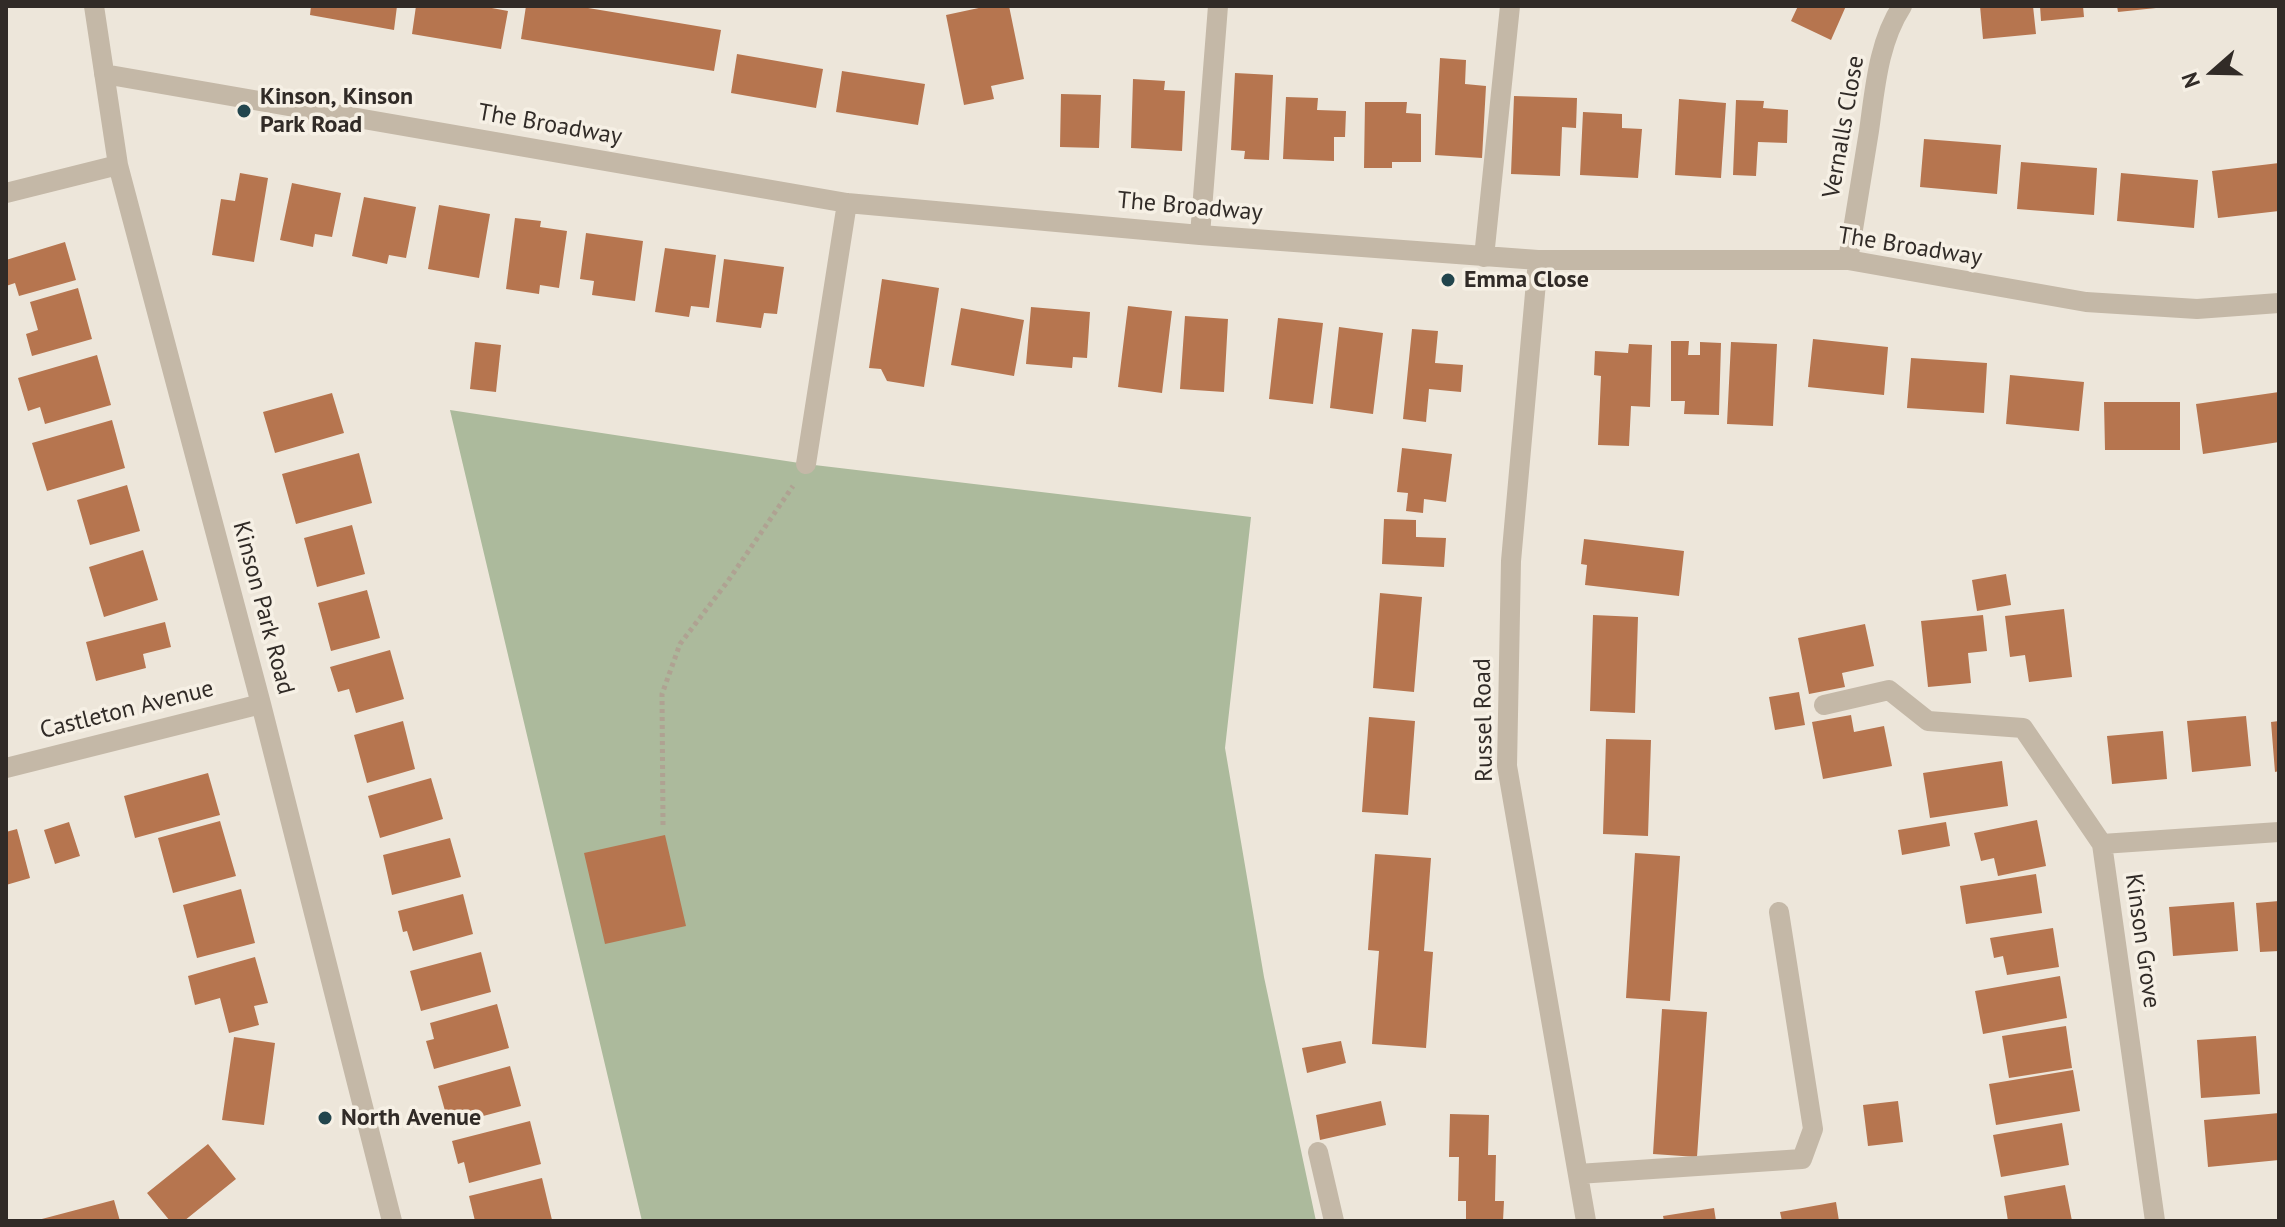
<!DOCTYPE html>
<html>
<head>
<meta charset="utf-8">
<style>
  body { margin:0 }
  #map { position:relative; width:2285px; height:1227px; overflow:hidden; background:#ede6da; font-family:"PT Sans",sans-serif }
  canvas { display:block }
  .frame { position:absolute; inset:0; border:8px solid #312b27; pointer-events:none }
  .north { position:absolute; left:2173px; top:32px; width:80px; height:80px; -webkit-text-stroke:6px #f6f0e5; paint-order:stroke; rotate:250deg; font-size:22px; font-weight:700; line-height:32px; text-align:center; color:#312b27 }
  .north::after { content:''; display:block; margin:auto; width:28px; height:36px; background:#312b27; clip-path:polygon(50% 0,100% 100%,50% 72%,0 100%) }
</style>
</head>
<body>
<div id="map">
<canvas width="2285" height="1227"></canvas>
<div class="frame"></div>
<div class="north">N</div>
</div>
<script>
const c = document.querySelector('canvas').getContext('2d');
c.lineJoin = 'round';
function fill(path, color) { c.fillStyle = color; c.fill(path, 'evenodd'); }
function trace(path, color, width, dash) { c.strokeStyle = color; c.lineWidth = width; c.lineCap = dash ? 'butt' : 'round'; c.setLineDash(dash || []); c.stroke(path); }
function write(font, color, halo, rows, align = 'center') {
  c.font = font + ' "PT Sans",sans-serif'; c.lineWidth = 7; c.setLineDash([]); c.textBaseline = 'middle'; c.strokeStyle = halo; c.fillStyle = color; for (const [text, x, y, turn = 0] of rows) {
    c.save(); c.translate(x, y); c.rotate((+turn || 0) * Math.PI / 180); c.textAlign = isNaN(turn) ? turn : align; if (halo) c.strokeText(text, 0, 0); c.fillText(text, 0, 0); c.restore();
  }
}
const green = new Path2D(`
  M450,410L806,464L1251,517L1225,748L1264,977L1316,1221H642Z`);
const building = new Path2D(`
  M311,6H397L394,30L310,15Z
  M416,6H481L508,11L501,49L412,34Z
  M526,6H576L721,30L714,71L521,39Z
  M988,6H1009L1024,79L991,86L994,99L964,105L946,15Z
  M1798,6H1846L1831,40L1791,21Z
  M1980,6H2033L2036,34L1983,39Z
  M2040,6H2083L2084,17L2041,21Z
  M2117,6H2156V8L2118,12Z
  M737,54L823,69L816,108L731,93Z
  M1440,58L1466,60L1465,84L1486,86L1482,158L1435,155Z
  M842,71L925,84L918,125L836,112Z
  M1235,73L1273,75L1269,160L1244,159L1245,151L1231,150Z
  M1133,79L1165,81L1164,90L1185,91L1182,151L1131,148Z
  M1061,94L1101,95L1099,148L1060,147Z
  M1514,96L1577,98L1576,128L1562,127L1560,176L1511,174Z
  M1286,97L1318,98L1317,110L1346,111L1345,137H1334V161L1283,159Z
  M1679,99L1726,103L1721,178L1675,175Z
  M1736,100L1764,101L1763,108L1788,110L1787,143L1758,142L1756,176L1733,175Z
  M1365,102H1407L1406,113L1421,114V162H1392V168H1364Z
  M1583,112L1622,114V128L1642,129L1638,178L1580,175Z
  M1924,139L2001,145L1997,194L1920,187Z
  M2021,162L2097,168L2094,215L2017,209Z
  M2279,163V211L2218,218L2212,171Z
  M240,173L268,178L254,262L212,255L221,199L235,201Z
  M2121,173L2198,180L2194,228L2117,221Z
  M292,183L341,193L332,237L315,234L313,247L280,240Z
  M364,197L416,207L406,258L389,255L387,264L352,256Z
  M439,205L490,214L479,278L428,269Z
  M515,218L541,221L540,227L567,231L559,288L540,285L539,294L506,289Z
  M586,233L643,241L635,301L592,295L594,281L580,279Z
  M65,242L76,280L19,296L15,283L6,286V260Z
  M665,248L716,255L709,308L691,306L689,317L655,312Z
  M724,259L784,267L777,314L764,313L761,328L716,322Z
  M882,279L939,288L924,387L887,381L881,369L869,368Z
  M78,288L92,339L32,356L26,334L38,330L30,302Z
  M1128,306L1172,311L1162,393L1118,387Z
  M1031,307L1090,312L1087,358L1073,357L1072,368L1026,364Z
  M961,308L1024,320L1014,376L951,365Z
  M1185,316L1228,319L1224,392L1180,389Z
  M1278,318L1323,323L1313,404L1269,399Z
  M1339,327L1383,333L1373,414L1330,408Z
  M1412,329L1438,331L1435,363L1463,365L1461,392L1429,389L1426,422L1403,419Z
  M1813,339L1888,347L1884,395L1808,387Z
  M1671,341H1689L1688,355H1700V342L1721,343L1719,415L1684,414L1685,401H1671Z
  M475,342L501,345L496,392L470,389Z
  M1731,342L1777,344L1773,426L1727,424Z
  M1629,344L1652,345L1650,407L1631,406L1629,446L1598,445L1601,376L1594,375L1595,351L1628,353Z
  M97,355L111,405L45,424L40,407L28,411L18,378Z
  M1911,358L1987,363L1984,413L1907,408Z
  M2010,375L2084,382L2079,431L2006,424Z
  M2279,392V442L2203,454L2196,404Z
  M332,393L344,433L275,453L263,412Z
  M2104,402H2180V450H2105Z
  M112,420L125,468L47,491L32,443Z
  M1402,448L1452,454L1446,502L1424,499L1423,513L1406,511L1408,493L1397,492Z
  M359,453L372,503L296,524L282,474Z
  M127,485L140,531L90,545L77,500Z
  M1384,519L1416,520V537L1446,538L1444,567L1382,564Z
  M352,525L365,574L317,587L304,538Z
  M1584,539L1684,551L1679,596L1585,585L1587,565L1581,564Z
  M143,550L158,600L104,617L89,567Z
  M2006,574L2011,605L1977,611L1972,580Z
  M367,590L380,638L331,651L318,603Z
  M1380,593L1422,597L1414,692L1373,688Z
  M2064,609L2072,677L2029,682L2025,655L2010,657L2005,616Z
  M1593,615L1638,617L1635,713L1590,711Z
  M1983,615L1987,651L1968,653L1971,683L1928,687L1921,621Z
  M165,622L171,647L143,654L146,668L96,681L86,642Z
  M1865,624L1874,666L1842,673L1845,687L1809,694L1798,638Z
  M390,650L404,699L356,713L349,689L338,692L330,667Z
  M1799,692L1805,725L1775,730L1769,697Z
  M1851,715L1854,732L1884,726L1892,766L1823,779L1812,722Z
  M2246,716L2251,766L2192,772L2187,721Z
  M1369,717L1415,721L1408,815L1362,812Z
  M403,721L415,769L367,783L354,735Z
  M2279,721V771L2275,772L2271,722Z
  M2163,731L2167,779L2112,784L2107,736Z
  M1606,739L1651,740L1648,836L1603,834Z
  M2002,761L2008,806L1930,818L1923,773Z
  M208,773L220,815L135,838L124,796Z
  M431,778L443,819L380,838L368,796Z
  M2037,820L2046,866L1998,876L1994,858L1981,861L1974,833Z
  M220,821L236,876L173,893L158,838Z
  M69,822L80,856L55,864L44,830Z
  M1946,822L1950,846L1902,855L1898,830Z
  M17,829L30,878L6,885V832Z
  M665,835L686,926L605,944L584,853Z
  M450,838L461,877L392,895L383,855Z
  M1635,853L1680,856L1670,1001L1626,998Z
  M1375,854L1431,858L1424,951L1433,952L1426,1048L1372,1044L1379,951L1368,950Z
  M2036,874L2042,913L1966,924L1960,886Z
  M241,889L255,943L197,958L183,905Z
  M463,894L473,934L413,951L407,931L403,932L398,911Z
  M2279,901V951L2260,952L2256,903Z
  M2234,902L2238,951L2173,956L2169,907Z
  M2053,928L2059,967L2007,975L2003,956L1994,958L1990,938Z
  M481,952L491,992L421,1011L410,971Z
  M255,957L268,1003L254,1006L259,1025L229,1033L220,998L195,1005L188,976Z
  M2060,976L2067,1018L1983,1034L1975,991Z
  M497,1004L509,1048L434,1069L426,1041L434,1039L430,1023Z
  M1662,1009L1707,1012L1697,1157L1653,1154Z
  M2066,1026L2072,1068L2009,1078L2002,1036Z
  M2256,1036L2260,1094L2201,1098L2197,1040Z
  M234,1037L275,1043L264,1125L222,1120Z
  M1341,1041L1346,1063L1307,1073L1302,1048Z
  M510,1066L521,1106L449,1125L438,1086Z
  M2073,1070L2080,1111L1996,1125L1989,1084Z
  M1381,1101L1386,1125L1320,1140L1316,1115Z
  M1898,1101L1903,1142L1868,1146L1863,1105Z
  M2279,1113V1160L2208,1167L2204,1120Z
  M1450,1114L1489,1115L1488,1155H1496L1495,1201H1504L1503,1221H1466V1201H1458L1459,1157H1449Z
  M530,1121L541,1164L469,1183L464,1162L458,1164L452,1141Z
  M2062,1123L2069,1165L2001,1177L1993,1135Z
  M208,1144L236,1179L184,1221H170L147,1193Z
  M542,1178L552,1220L475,1221L469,1196Z
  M2065,1185L2072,1221H2008L2004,1196Z
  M114,1200L120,1221H38V1220Z
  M1836,1202L1839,1221H1782L1780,1212Z
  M1714,1208L1716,1221H1664L1663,1216Z`);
const path = new Path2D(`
  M663,825L662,694L680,644L728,581L793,486`);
const minor = new Path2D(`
  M94,6L118,165L261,704L392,1221
  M104,74L847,203L1200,235L1538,260H1848L2086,302L2197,309L2279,303
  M6,193L118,165
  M1200,235L1218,6
  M1484,257L1510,6
  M1538,260L1511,561L1507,766L1586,1221
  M1848,260C1855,217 1862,174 1869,131C1875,89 1878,43 1902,6
  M806,464L847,203
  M1824,705L1889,690L1928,721L2023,728L2102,844
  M6,768L261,704
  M1318,1152L1334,1221
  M1578,1174L1802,1159L1813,1129L1779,912
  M2155,1221L2102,844L2279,832`);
const markers = [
  [244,111,8,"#22454d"],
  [1448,280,8,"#22454d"],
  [325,1118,8,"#22454d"]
];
const poiNames = [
  ["Kinson, Kinson",260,97],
  ["Park Road",260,125],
  ["Emma Close",1464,280],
  ["North Avenue",341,1118]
];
const streetNames = [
  ["The Broadway",550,125,10],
  ["Vernalls Close",1844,127,-80],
  ["The Broadway",1190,207,5],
  ["The Broadway",1910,247,9],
  ["Kinson Park Road",263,608,75],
  ["Castleton Avenue",127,710,-14],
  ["Russel Road",1484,720,-91],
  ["Kinson Grove",2142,941,82]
];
fill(green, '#acba9c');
fill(building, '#b6754f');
trace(path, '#afa292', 5, [4, 4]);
trace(minor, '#c4b8a7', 20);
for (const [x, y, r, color] of markers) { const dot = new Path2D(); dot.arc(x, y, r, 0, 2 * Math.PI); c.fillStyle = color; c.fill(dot); trace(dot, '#f6f0e5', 3); }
write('bold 24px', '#312b27', '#f6f0e5', poiNames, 'left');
write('24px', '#312b27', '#f6f0e5', streetNames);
</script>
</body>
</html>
